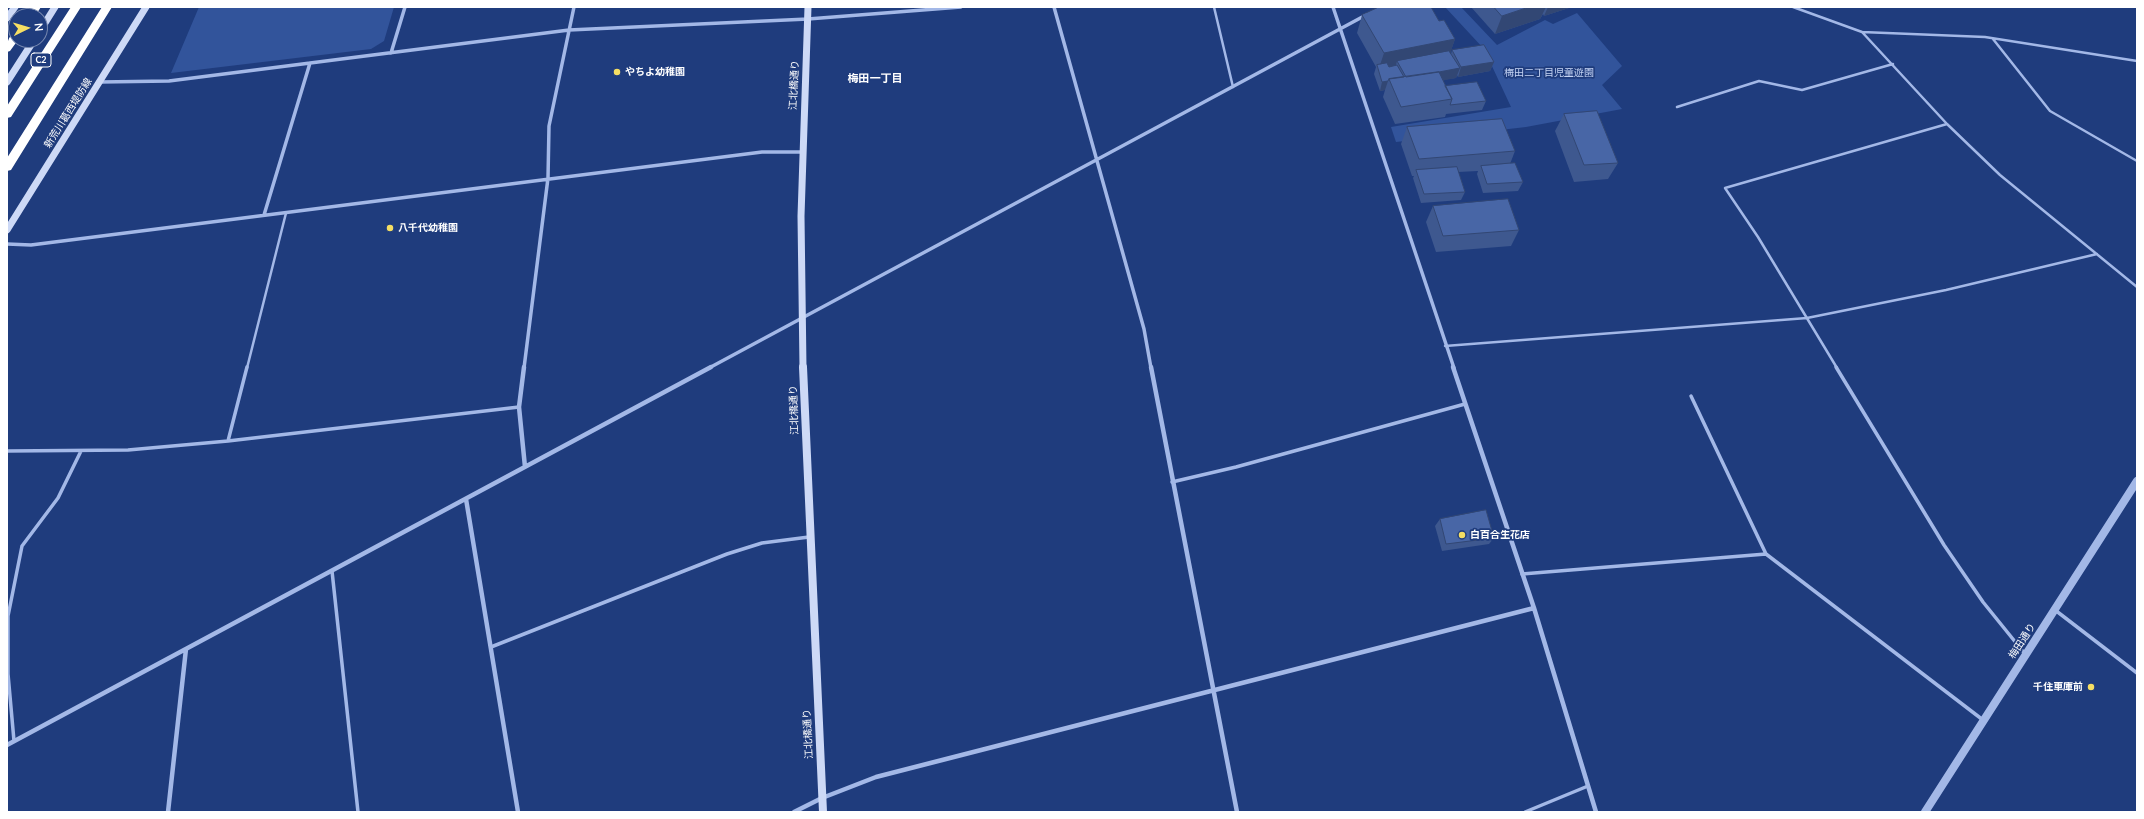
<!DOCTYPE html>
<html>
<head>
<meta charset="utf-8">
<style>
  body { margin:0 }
  #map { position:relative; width:2144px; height:819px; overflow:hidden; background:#1f3c7d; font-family:Lato,sans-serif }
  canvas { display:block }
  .frame { position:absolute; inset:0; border:8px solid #fff; pointer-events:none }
  .north { position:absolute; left:8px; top:8px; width:40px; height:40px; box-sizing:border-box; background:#1f3c7d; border:1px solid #798ab1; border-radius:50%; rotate:85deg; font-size:11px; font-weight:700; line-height:16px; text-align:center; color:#fff }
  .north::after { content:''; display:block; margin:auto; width:14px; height:18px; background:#f5de63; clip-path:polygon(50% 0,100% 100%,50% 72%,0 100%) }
</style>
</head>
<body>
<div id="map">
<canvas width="2144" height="819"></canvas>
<div class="frame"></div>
<div class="north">N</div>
</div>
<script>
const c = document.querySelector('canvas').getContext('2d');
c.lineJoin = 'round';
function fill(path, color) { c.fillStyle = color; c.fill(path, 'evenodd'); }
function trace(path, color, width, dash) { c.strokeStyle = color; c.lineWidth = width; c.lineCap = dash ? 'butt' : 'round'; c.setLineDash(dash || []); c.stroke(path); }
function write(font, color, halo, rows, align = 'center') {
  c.font = font + ' Lato,"Noto Sans JP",sans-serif'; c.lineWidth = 3.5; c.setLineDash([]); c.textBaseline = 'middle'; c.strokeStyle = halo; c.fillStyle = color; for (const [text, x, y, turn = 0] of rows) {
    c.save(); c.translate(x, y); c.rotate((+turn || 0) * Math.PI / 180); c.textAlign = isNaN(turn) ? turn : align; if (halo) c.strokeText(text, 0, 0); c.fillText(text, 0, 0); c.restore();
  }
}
const green = new Path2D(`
  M199,7H394L384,41L371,49L171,73Z
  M1445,7H1461L1497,45L1545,20L1553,24L1577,13L1622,66L1602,85L1622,109L1526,127L1396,142L1391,127L1511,107L1484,49Z`);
const serviceFar1 = new Path2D(`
  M1214,7L1233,87
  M1793,7L1862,32L1947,124L2000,175L2137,287
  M1862,32L1985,37L2137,61
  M1993,39L2050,111L2137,161
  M1677,107L1759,81L1802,90L1893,64
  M1445,346L1807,318L1946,290L2097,254
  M247,368L286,213
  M1837,368L1758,237L1725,188L1947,124`);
const service = new Path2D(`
  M1836,367L1944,545L1983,602L2025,654
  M1691,396L1766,554L1983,720
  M228,441L247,367
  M7,451L128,450L228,441L519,407
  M1172,482L1236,467L1465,404
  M332,571L358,812
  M1522,574L1766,554
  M2055,610L2137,673
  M491,647L727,554L762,543L809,537
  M14,741L8,674V616L22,546L58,498L81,451
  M1525,812L1588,786`);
const minorFar1 = new Path2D(`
  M1054,7L1144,329L1151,368
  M1333,7L1454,368
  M391,53L405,7
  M100,82L169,81L569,30L808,19L961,7
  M264,215L310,63
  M7,244L31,245L762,152H802
  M524,368L548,178L549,126L574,7
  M709,368L1366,15`);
const minor = new Path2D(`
  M524,367L519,407L525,467
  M1151,367L1237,812
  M1453,367L1534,608L1596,812
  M466,499L518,812
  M7,745L711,367
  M168,812L186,649
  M794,812L822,798L876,777L1534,608`);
const tertiary = new Path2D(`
  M1925,812L2137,481`);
const secondaryFar1 = new Path2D(`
  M7,18L15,7
  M40,31L55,7
  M7,82L34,40
  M7,230L146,7
  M803,368L801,216L808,7`);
const secondary = new Path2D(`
  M803,367L823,812`);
const motorway = new Path2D(`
  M31,7H41L35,16H25Z
  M71,7H81L11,117L7,118V106Z
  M102,7H112L11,170L7,171V158Z
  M16,33V40H18L10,51L7,52C7,45 7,35 16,33Z`);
const wall = new Path2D(`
  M1471,7H1572L1544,16L1543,14L1540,19L1495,34Z
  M1362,15L1439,21L1455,39L1450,53L1451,54L1452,50L1494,62L1490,71L1458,77L1457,75L1456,78L1442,80L1445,86L1486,101L1482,110L1446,114L1445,117L1395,124L1383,97L1385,90L1380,91L1374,74L1376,67L1357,33Z
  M1564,114L1618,163L1608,179L1574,182L1555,131Z
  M1407,127L1515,151L1510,164L1523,182L1518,191L1483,193L1477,174L1478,171L1458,172L1465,192L1461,200L1421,203L1413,178L1414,176H1412L1401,144Z
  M1433,206L1519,230L1511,246L1436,252L1426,222Z
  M1440,519L1494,538L1489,544L1442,551L1435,526Z`);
const shadedWall = new Path2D(`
  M1529,7H1546L1540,19L1495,34L1502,16Z
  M1548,7H1572L1544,16Z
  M1455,39L1449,57L1397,61L1395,68L1378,71L1384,53Z
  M1494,62L1490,71L1458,77L1461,67Z
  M1460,68L1456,78L1404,88L1407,78Z
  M1388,81L1385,90L1380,91L1382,82Z`);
const building = new Path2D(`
  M1379,7H1431L1439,21L1444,20L1455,39L1384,53L1362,15Z
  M1494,7H1529L1502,16Z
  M1484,45L1494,62L1461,67L1452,50Z
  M1449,51L1460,68L1439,72L1406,77L1397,61Z
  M1387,63L1389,67L1397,65L1404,77L1389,79L1388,81L1382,82L1377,65Z
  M1439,72L1452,99L1401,107L1389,79Z
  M1477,82L1486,101L1450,105L1452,99L1445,86Z
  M1597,111L1618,163L1584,165L1564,114Z
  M1502,119L1515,151L1419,159L1407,127Z
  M1515,163L1523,182L1487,184L1481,166Z
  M1457,167L1465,192L1424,194L1416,170Z
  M1508,199L1519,230L1443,236L1433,206Z
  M1486,510L1494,538L1446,544L1440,519Z`);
const markers = [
  [617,72,4,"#f5de63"],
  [390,228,4,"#f5de63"],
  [1462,535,4,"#f5de63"],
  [2091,687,4,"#f5de63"]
];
const shields = [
  [41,60,20]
];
const shieldNames = [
  ["C2",41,60]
];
const poiNames = [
  ["やちよ幼稚園",625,72],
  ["八千代幼稚園",398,228],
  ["白百合生花店",1470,535],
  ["千住車庫前",2083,687,"right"]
];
const parkNames = [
  ["梅田二丁目児童遊園",1549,73]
];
const streetNames = [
  ["江北橋通り",794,85,-87],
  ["新荒川葛西堤防線",68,113,-58],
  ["江北橋通り",794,410,-92],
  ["梅田通り",2022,641,-57],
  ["江北橋通り",808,734,-93]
];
const neighbourhoodNames = [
  ["梅田一丁目",875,78]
];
fill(green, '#32549b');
trace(serviceFar1, '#a3b8e7', 2.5);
trace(service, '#a3b8e7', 3.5);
trace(minorFar1, '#a3b8e7', 3.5);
trace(minor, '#a3b8e7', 4.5);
trace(tertiary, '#a3b8e7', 8);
trace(secondaryFar1, '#cdd9f6', 7);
trace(secondary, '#cdd9f6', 8);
fill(motorway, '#fff');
fill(wall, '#3e588f');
fill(shadedWall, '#324774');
fill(building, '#4866a6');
trace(building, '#324774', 1);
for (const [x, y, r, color] of markers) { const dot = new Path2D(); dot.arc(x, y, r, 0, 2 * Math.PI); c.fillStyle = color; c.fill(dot); trace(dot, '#1f3c7d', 1.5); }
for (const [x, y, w] of shields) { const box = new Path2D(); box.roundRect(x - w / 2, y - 7, w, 14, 3); c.fillStyle = '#1f3c7d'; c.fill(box); trace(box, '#fff', 1); }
write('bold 9px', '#fff', null, shieldNames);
write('bold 10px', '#fff', '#1f3c7d', poiNames, 'left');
write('10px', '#c6d5f5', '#1f3c7d', parkNames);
write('10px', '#fff', '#1f3c7d', streetNames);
write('bold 11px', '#fff', '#1f3c7d', neighbourhoodNames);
</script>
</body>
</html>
